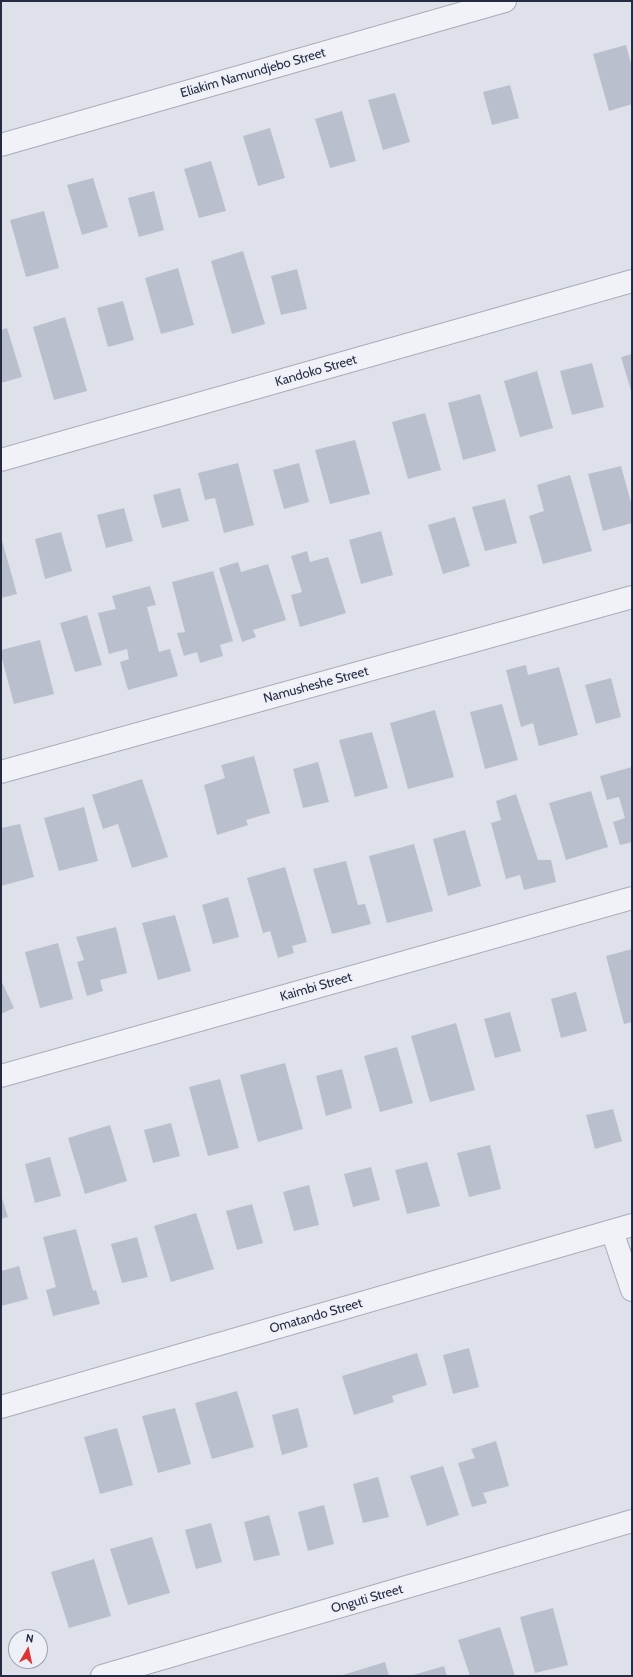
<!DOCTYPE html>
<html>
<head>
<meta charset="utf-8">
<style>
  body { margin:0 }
  #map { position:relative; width:633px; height:1677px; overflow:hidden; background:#dee1e9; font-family:Cabin,sans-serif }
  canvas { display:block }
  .frame { position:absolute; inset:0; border:2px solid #252c42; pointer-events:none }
  .north { position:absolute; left:8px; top:1629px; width:40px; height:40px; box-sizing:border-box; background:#eef0f7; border:1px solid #9ea2af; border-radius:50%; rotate:9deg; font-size:11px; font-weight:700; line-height:16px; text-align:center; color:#252c42 }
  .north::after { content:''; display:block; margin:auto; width:14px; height:18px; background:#dd3436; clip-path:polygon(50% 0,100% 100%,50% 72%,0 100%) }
</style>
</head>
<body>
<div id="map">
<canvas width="633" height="1677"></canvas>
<div class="frame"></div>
<div class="north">N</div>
</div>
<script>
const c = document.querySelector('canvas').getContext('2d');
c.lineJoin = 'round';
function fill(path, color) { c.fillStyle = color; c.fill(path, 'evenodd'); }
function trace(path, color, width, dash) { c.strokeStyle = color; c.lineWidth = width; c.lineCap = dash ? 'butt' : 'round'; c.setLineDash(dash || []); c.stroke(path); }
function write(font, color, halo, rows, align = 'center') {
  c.font = font + ' Cabin,sans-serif'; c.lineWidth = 4; c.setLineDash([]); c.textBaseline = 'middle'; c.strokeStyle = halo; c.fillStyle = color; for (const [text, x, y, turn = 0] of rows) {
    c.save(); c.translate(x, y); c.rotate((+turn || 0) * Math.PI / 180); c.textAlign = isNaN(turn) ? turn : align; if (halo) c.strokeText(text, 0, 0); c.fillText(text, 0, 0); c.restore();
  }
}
const building = new Path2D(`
  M626,45L632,68V104L609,111L593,54Z
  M510,85L519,118L492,125L483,92Z
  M395,93L410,142L383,150L368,100Z
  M342,111L356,161L330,168L315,119Z
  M270,128L285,178L258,186L243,136Z
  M211,161L226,211L199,218L184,169Z
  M93,178L108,227L82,235L67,185Z
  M154,191L164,230L139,237L128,198Z
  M44,211L59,268L26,277L10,220Z
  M243,251L265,324L232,334L211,261Z
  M178,268L194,325L161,334L145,278Z
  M297,269L307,309L281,315L271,276Z
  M123,301L134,340L108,347L97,308Z
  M65,317L87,391L54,400L33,327Z
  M7,328L22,377L1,383V330Z
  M632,354V394L621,357Z
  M592,363L604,407L572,415L560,371Z
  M537,371L553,428L520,437L504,381Z
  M480,394L496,451L463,460L448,403Z
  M425,413L441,470L408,479L392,422Z
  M355,440L370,494L330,504L315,450Z
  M238,463L254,525L224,533L215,498L205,500L198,473Z
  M299,463L309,502L284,509L273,470Z
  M621,466L632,506V523L603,531L588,474Z
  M570,475L592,551L543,564L529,516L544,511L537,485Z
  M180,488L189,521L162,528L153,495Z
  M505,499L517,543L485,551L472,507Z
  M124,508L133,541L106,548L97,515Z
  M455,517L470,566L443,574L428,525Z
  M381,531L393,575L361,584L349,540Z
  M61,532L72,571L45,579L35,539Z
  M1,537L17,594L1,598Z
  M307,551L310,562L328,557L346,613L300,627L291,595L302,592L291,556Z
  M238,562L241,572L268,564L286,620L253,630L256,637L242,642L219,568Z
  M213,571L233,641L220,645L223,656L200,663L197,652L184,656L177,633L185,632L172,582Z
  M150,586L156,605L147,607L159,652L170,649L178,676L128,690L120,662L129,659L127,649L109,654L98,613L116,609L112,596Z
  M87,615L102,665L75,672L60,623Z
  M40,640L54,694L14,704L1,655V650Z
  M526,665L528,675L559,667L578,735L539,746L533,723L521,727L506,670Z
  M611,678L621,717L596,724L585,685Z
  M502,704L518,760L485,769L470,712Z
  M435,710L454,777L408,789L390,723Z
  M372,732L388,788L355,797L339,740Z
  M254,756L270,813L246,820L248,825L217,835L204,785L225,778L221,765Z
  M318,762L329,802L303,808L293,769Z
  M632,767V842L620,845L613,822L625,818L619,797L607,800L600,776Z
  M142,779L168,857L132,868L118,824L103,829L92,795Z
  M591,791L608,847L566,860L549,803Z
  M516,794L538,860H551L556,882L524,890L520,875L506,879L491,823L501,820L496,801Z
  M84,807L98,861L59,871L44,818Z
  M20,824L34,877L1,886V828Z
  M465,830L481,886L448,896L433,839Z
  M414,844L433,911L387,923L369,856Z
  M346,861L358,905L365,904L371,924L332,934L313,869Z
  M285,867L307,942L292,946L294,953L278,958L270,931L263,933L247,878Z
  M228,897L239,937L213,944L202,905Z
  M175,915L191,971L158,980L142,923Z
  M116,927L127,973L100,980L103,991L87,996L77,962L84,960L76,937Z
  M58,943L73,999L40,1008L25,952Z
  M632,949V1022L624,1024L606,956Z
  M1,980L14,1008L1,1014Z
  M576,992L587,1031L561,1038L551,999Z
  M510,1012L521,1051L495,1058L484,1019Z
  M456,1023L475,1090L430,1102L411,1036Z
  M397,1047L413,1103L380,1112L364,1056Z
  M285,1063L303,1129L258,1142L240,1075Z
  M342,1069L352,1108L326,1116L316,1076Z
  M220,1079L239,1148L208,1156L189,1087Z
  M613,1109L622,1141L595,1149L586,1115Z
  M171,1123L180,1156L153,1163L144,1130Z
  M110,1125L127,1181L85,1194L68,1138Z
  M490,1145L501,1189L469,1197L457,1153Z
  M50,1157L61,1196L35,1203L25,1164Z
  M427,1162L440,1206L407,1214L395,1170Z
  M371,1167L380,1200L353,1207L344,1174Z
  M309,1185L319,1225L294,1231L283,1192Z
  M1,1195L8,1217L1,1219Z
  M252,1204L263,1243L237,1250L226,1211Z
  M196,1213L214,1269L171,1282L154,1226Z
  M76,1229L93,1291L96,1290L100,1304L53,1316L46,1290L56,1287L43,1237Z
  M137,1237L148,1277L122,1283L111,1244Z
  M19,1266L28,1299L1,1306V1271Z
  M469,1348L479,1387L453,1394L443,1355Z
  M417,1353L427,1385L392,1396L394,1402L354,1415L342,1376Z
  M237,1391L254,1447L212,1459L195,1403Z
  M175,1408L191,1464L158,1473L142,1416Z
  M298,1408L308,1447L282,1455L272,1415Z
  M117,1428L133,1485L100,1494L84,1437Z
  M496,1441L509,1486L483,1493L487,1503L472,1507L458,1463L475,1458L471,1449Z
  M443,1466L459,1515L427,1526L410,1476Z
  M378,1477L389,1517L363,1523L353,1484Z
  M324,1505L334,1544L308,1551L298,1512Z
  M269,1515L280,1555L254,1561L244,1522Z
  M211,1523L222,1562L196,1569L185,1530Z
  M152,1537L170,1593L128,1605L110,1549Z
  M94,1559L111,1616L69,1628L51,1572Z
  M553,1608L568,1665L535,1673L520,1617Z
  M500,1627L515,1676H470L458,1640Z
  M385,1662L389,1676H343V1675Z
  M444,1666L447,1676H410Z`);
const minor = new Path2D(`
  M1,145L505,1
  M1,460L632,281
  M1,772L632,597
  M1,1076L632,898
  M612,1231L632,1290
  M1,1407L632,1225
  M102,1676L632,1521`);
const streetNames = [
  ["Eliakim Namundjebo Street",253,73,-16],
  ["Kandoko Street",316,371,-16],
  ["Namusheshe Street",316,685,-15],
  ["Kaimbi Street",316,987,-16],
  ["Omatando Street",316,1316,-16],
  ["Onguti Street",367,1599,-16]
];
fill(building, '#babfcd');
trace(minor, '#a6abb7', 24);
trace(minor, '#f1f2f7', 22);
write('13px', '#252c42', '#eef0f7', streetNames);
</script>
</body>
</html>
